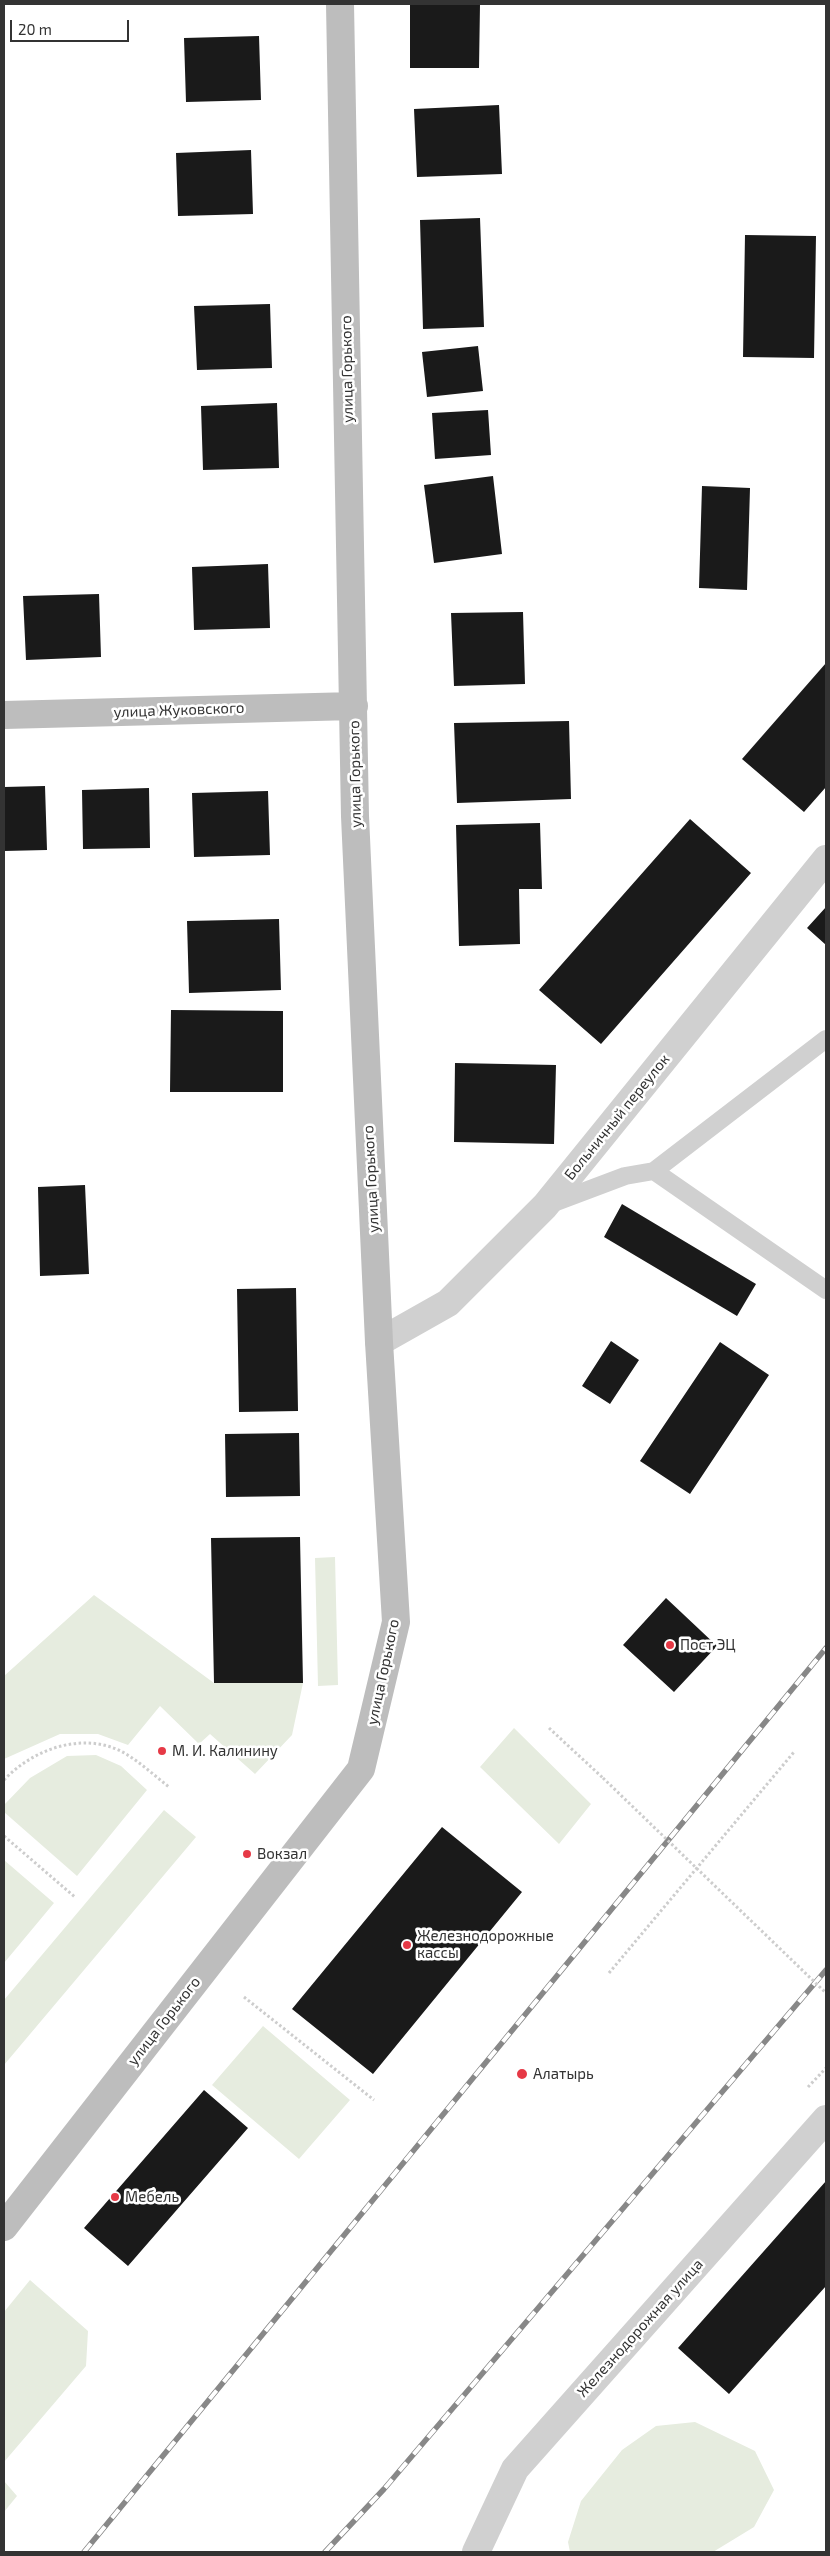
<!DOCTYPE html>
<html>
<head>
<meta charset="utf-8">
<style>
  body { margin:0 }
  #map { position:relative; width:830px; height:2556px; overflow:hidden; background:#fff; font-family:"Exo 2",sans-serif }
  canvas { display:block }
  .frame { position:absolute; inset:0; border:5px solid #333; pointer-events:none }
  .scale { position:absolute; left:10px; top:20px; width:119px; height:22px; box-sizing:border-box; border:2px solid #333; border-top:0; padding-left:6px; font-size:15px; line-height:18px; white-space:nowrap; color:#333; -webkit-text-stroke:4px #fff; paint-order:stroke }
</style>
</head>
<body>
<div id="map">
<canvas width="830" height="2556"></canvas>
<div class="frame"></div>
<div class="scale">20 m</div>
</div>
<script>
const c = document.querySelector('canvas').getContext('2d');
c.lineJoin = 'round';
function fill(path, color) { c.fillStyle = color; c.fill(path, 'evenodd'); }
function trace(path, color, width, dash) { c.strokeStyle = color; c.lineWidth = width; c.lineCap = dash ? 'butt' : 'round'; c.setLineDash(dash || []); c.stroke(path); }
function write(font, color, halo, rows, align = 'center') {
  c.font = font + ' "Exo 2",sans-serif'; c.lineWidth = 5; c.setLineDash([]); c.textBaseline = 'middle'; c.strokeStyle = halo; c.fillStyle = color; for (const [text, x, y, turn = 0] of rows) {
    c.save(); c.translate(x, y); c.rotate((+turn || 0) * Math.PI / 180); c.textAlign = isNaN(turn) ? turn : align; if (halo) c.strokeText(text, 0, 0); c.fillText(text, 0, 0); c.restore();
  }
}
const green = new Path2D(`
  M335,1557L338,1685L318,1686L315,1558Z
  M94,1595L214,1683H303L292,1735L255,1774L210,1734L199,1744L160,1706L128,1745L98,1734H60L4,1759V1676Z
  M514,1728L591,1804L559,1844L480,1767Z
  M96,1755L121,1766L147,1790L77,1876L4,1812V1805L30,1778L67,1756Z
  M164,1810L196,1837L4,2065V2000Z
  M4,1860L54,1903L4,1963Z
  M263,2026L350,2100L299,2159L212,2085Z
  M30,2280L88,2331L86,2366L4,2462V2312Z
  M695,2422L755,2451L774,2490L754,2527L713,2552H570L568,2542L581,2501L622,2450L656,2426Z
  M4,2481L17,2496L4,2512Z`);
const building = new Path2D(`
  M410,4H480L479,68H410Z
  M259,36L261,100L186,102L184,38Z
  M499,105L502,174L417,177L414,109Z
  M251,150L253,214L178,216L176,153Z
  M480,218L484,327L423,329L420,220Z
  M745,235L816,236L814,358L743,357Z
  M270,304L272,368L197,370L194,306Z
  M478,346L483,391L427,397L422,352Z
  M277,403L279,468L203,470L201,406Z
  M488,410L491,455L435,459L432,413Z
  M493,476L502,554L434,563L424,485Z
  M702,486L750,488L747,590L699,588Z
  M268,564L270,628L194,630L192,567Z
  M99,594L101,657L26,660L23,596Z
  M523,612L525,684L454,686L451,613Z
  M826,663V787L804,812L742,759Z
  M569,721L571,799L457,803L454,723Z
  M45,786L47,850L4,851V787Z
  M149,788L150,848L83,849L82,790Z
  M268,791L270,855L194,857L192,793Z
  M690,819L751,873L601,1044L539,990Z
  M540,823L542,889H519L520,944L459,946L456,825Z
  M826,907V945L807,928Z
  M279,919L281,990L189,993L187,921Z
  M171,1010L283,1011V1092H170Z
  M455,1063L556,1065L554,1144L454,1142Z
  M85,1185L89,1274L40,1276L38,1187Z
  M622,1204L756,1284L737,1316L604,1237Z
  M296,1288L298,1411L239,1412L237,1289Z
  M611,1341L639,1360L610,1404L582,1386Z
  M720,1342L769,1375L690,1494L640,1461Z
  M299,1433L300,1496L226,1497L225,1434Z
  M300,1537L303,1683H214L211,1538Z
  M666,1598L717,1646L674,1692L623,1645Z
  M442,1827L522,1892L373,2074L292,2009Z
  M204,2090L248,2128L128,2266L84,2228Z
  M826,2181V2286L729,2394L678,2348Z`);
const path = new Path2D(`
  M549,1728L603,1778
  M4,1780C34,1748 86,1730 126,1754C141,1763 155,1776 169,1787
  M4,1836L76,1898
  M609,1973L794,1752
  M244,1997L374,2100
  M808,2087L826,2068`);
const lane = new Path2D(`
  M654,1171L826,1290
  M548,1205L625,1176L654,1171L826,1039`);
const street = new Path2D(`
  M379,1342L448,1303L545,1206L826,859
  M476,2552L515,2469L826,2119`);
const secondary = new Path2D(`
  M4,715L354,706
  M4,2227L361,1769L396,1622L379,1342L355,816L340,4`);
const rail = new Path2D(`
  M84,2552L826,1648
  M325,2552L384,2489L826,1970`);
const pathBridge = new Path2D(`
  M603,1778L826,1993`);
const markers = [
  [670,1645,5,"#e63946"],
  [162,1751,5,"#e63946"],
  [247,1854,5,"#e63946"],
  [407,1945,5,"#e63946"],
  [522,2074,6,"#e63946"],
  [115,2197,5,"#e63946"]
];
const streetNames = [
  ["улица Горького",347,369,-91],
  ["улица Жуковского",179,710,-2],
  ["улица Горького",355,774,-91],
  ["Больничный переулок",617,1117,-51],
  ["улица Горького",371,1179,-93],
  ["улица Горького",383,1672,-78],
  ["улица Горького",164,2021,-52],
  ["Железнодорожная улица",640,2328,-48]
];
const poiNames = [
  ["Пост ЭЦ",680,1645],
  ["М. И. Калинину",172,1751],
  ["Вокзал",257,1854],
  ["Железнодорожные",417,1936],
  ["кассы",417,1953],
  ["Алатырь",533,2074],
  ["Мебель",125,2197]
];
fill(green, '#e6ecdf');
fill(building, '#1a1a1a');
trace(path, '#cdcdcd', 3, [2.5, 2.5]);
trace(lane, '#d0d0d0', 18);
trace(street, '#d0d0d0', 28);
trace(secondary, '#bdbdbd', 28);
trace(rail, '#888', 5.5);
trace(rail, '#fff', 4, [11]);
trace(pathBridge, '#cdcdcd', 3, [2.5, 2.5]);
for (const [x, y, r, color] of markers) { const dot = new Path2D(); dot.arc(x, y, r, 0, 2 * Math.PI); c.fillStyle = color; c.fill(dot); trace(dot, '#fff', 2); }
write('15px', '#333', '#fff', streetNames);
write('15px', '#333', '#fff', poiNames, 'left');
</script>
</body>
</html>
